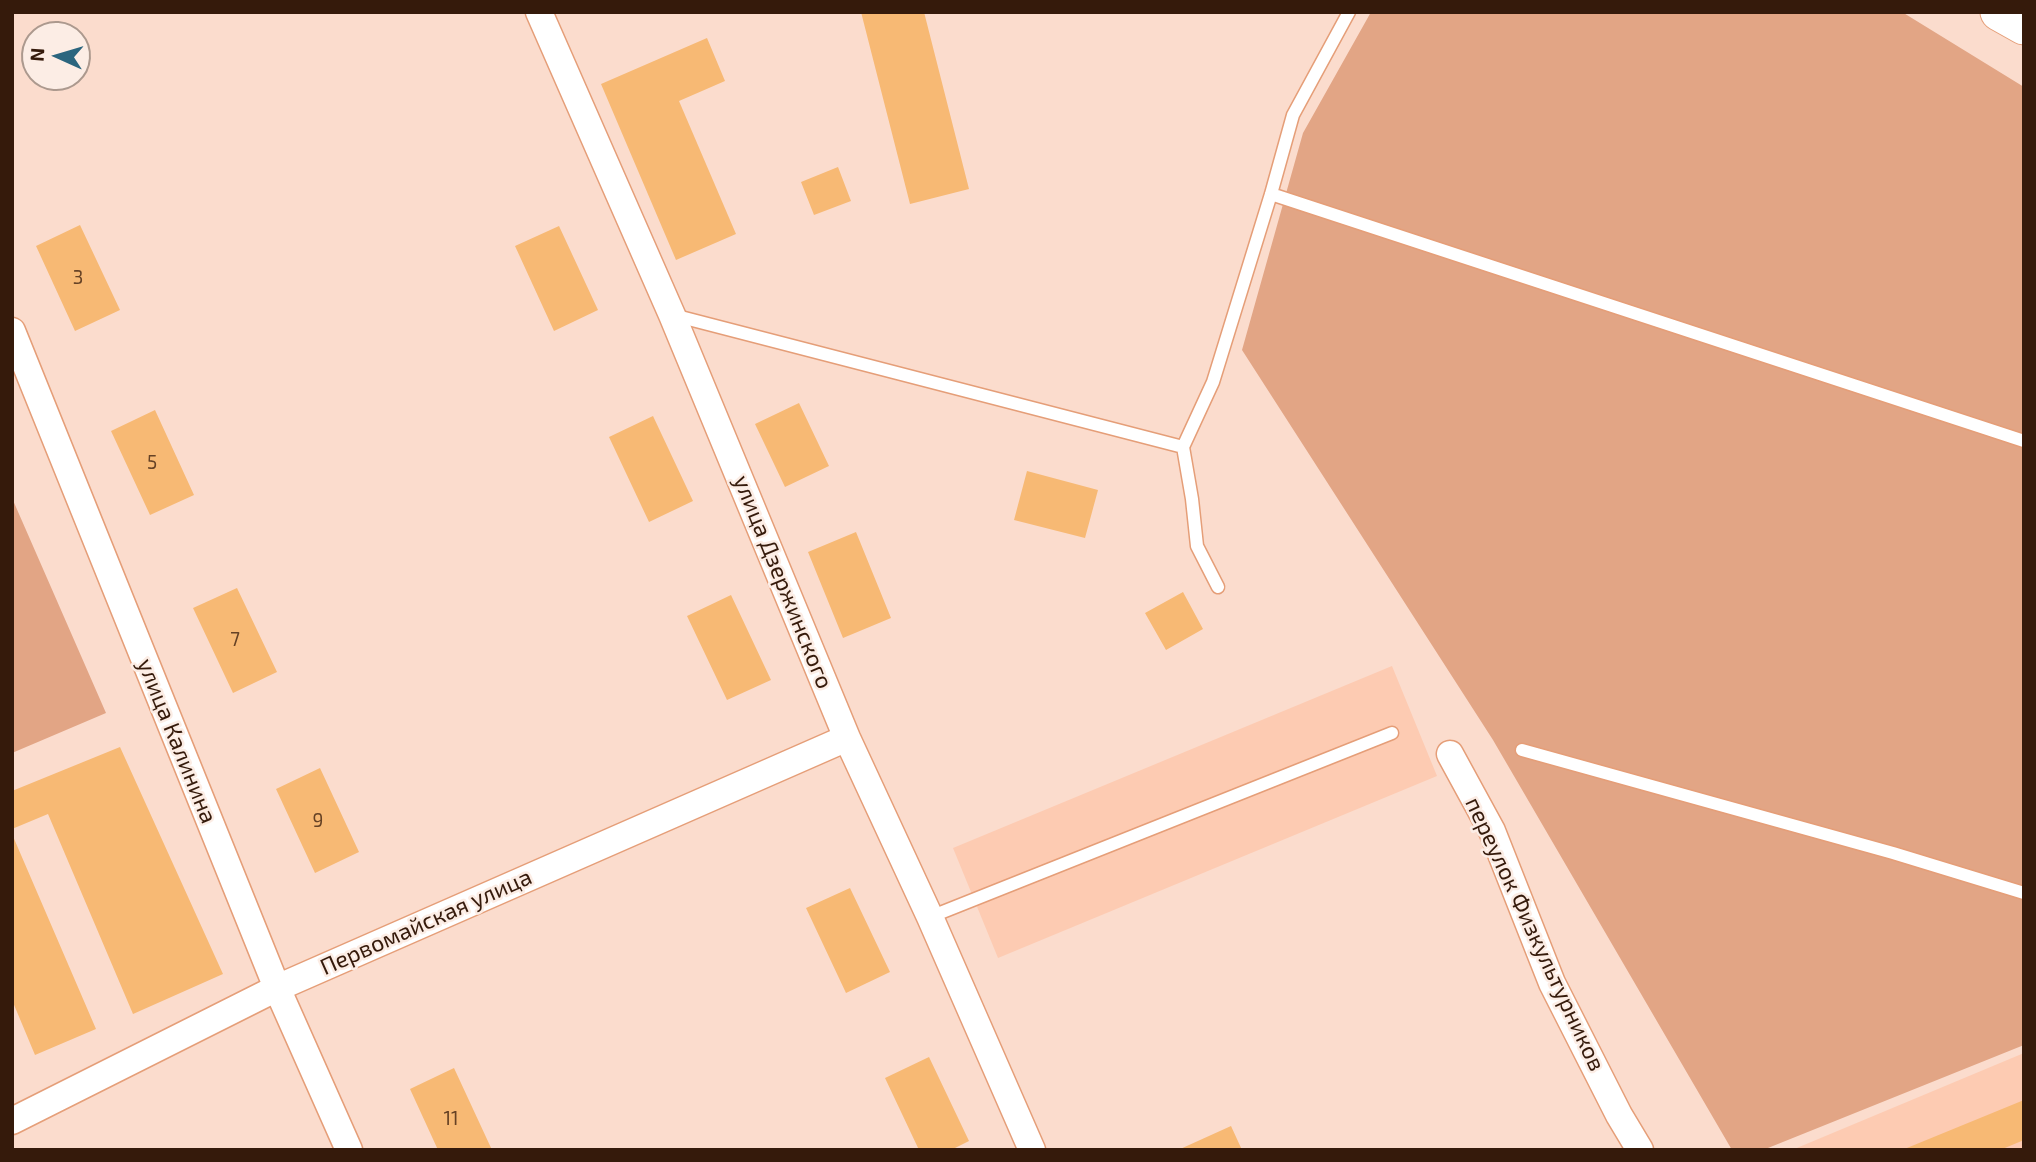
<!DOCTYPE html>
<html>
<head>
<meta charset="utf-8">
<style>
  body { margin:0 }
  #map { position:relative; width:2036px; height:1162px; overflow:hidden; background:#fbdccd; font-family:"Exo 2",sans-serif }
  canvas { display:block }
  .frame { position:absolute; inset:0; border:14px solid #351a0b; pointer-events:none }
  .north { position:absolute; left:21px; top:21px; width:70px; height:70px; box-sizing:border-box; background:#fcede5; border:2px solid #ac998e; border-radius:50%; rotate:274deg; font-size:19px; font-weight:700; line-height:28px; text-align:center; color:#351a0b }
  .north::after { content:''; display:block; margin:auto; width:24px; height:32px; background:#2b657e; clip-path:polygon(50% 0,100% 100%,50% 72%,0 100%) }
</style>
</head>
<body>
<div id="map">
<canvas width="2036" height="1162"></canvas>
<div class="frame"></div>
<div class="north">N</div>
</div>
<script>
const c = document.querySelector('canvas').getContext('2d');
c.lineJoin = 'round';
function fill(path, color) { c.fillStyle = color; c.fill(path, 'evenodd'); }
function trace(path, color, width, dash) { c.strokeStyle = color; c.lineWidth = width; c.lineCap = dash ? 'butt' : 'round'; c.setLineDash(dash || []); c.stroke(path); }
function write(font, color, halo, rows, align = 'center') {
  c.font = font + ' "Exo 2",sans-serif'; c.lineWidth = 5; c.setLineDash([]); c.textBaseline = 'middle'; c.strokeStyle = halo; c.fillStyle = color; for (const [text, x, y, turn = 0] of rows) {
    c.save(); c.translate(x, y); c.rotate((+turn || 0) * Math.PI / 180); c.textAlign = isNaN(turn) ? turn : align; if (halo) c.strokeText(text, 0, 0); c.fillText(text, 0, 0); c.restore();
  }
}
const built = new Path2D(`
  M1392,666L1437,776L998,958L953,848Z
  M2024,1053V1150H1792Z`);
const green = new Path2D(`
  M1371,12H1902L2024,87V1045L1763,1150H1732L1493,740L1242,350L1303,133Z
  M12,498L106,713L12,753Z`);
const building = new Path2D(`
  M861,12H924L969,189L910,204Z
  M707,38L725,81L679,101L736,234L676,260L601,84Z
  M838,167L851,201L814,215L801,182Z
  M80,225L120,310L75,331L36,246Z
  M559,226L598,310L554,331L515,246Z
  M799,403L829,466L785,487L755,424Z
  M155,410L194,495L150,515L111,431Z
  M653,416L693,501L649,522L609,437Z
  M1027,471L1098,490L1085,538L1014,520Z
  M856,532L891,618L843,638L808,552Z
  M237,588L277,672L233,693L193,608Z
  M1183,592L1203,629L1166,650L1145,613Z
  M731,595L771,680L727,700L687,616Z
  M120,747L223,974L133,1014L48,814L12,829V791Z
  M320,768L359,852L315,873L276,789Z
  M12,834L96,1029L35,1055L12,1000Z
  M850,888L890,972L846,993L806,908Z
  M929,1057L969,1141L951,1150H919L885,1078Z
  M454,1068L492,1150H438L410,1089Z
  M2024,1100V1140L2000,1150H1902Z
  M1231,1126L1242,1150H1178Z`);
const lane = new Path2D(`
  M1271,194L2024,441
  M673,315L1183,447L1213,382L1271,194L1293,115L1349,12
  M1183,447L1192,499L1197,546L1218,587
  M1522,750L1893,853L2024,893
  M930,917L1392,733`);
const street = new Path2D(`
  M539,12L672,315L847,738L930,917L1032,1150
  M12,331L277,988L349,1150
  M1450,754L1492,831L1552,983L1619,1115L1640,1150
  M12,1121L277,988L847,738`);
const secondary = new Path2D(`
  M1999,12L2024,26`);
const numberNames = [
  ["3",78,278],
  ["5",152,463],
  ["7",235,640],
  ["9",318,821],
  ["11",451,1119]
];
const streetNames = [
  ["улица Дзержинского",783,582,68],
  ["улица Калинина",177,741,68],
  ["Первомайская улица",426,922,-24],
  ["переулок Физкультурников",1535,934,65]
];
fill(built, '#fdcbb2');
fill(green, '#e2a585');
fill(building, '#f7b974');
trace(lane, '#e59e78', 15);
trace(street, '#e59e78', 29);
trace(secondary, '#e59e78', 39);
trace(lane, '#fff', 12);
trace(street, '#fff', 26);
trace(secondary, '#fff', 37);
write('19px', '#664225', null, numberNames);
write('23px', '#351a0b', '#fcede5', streetNames);
</script>
</body>
</html>
